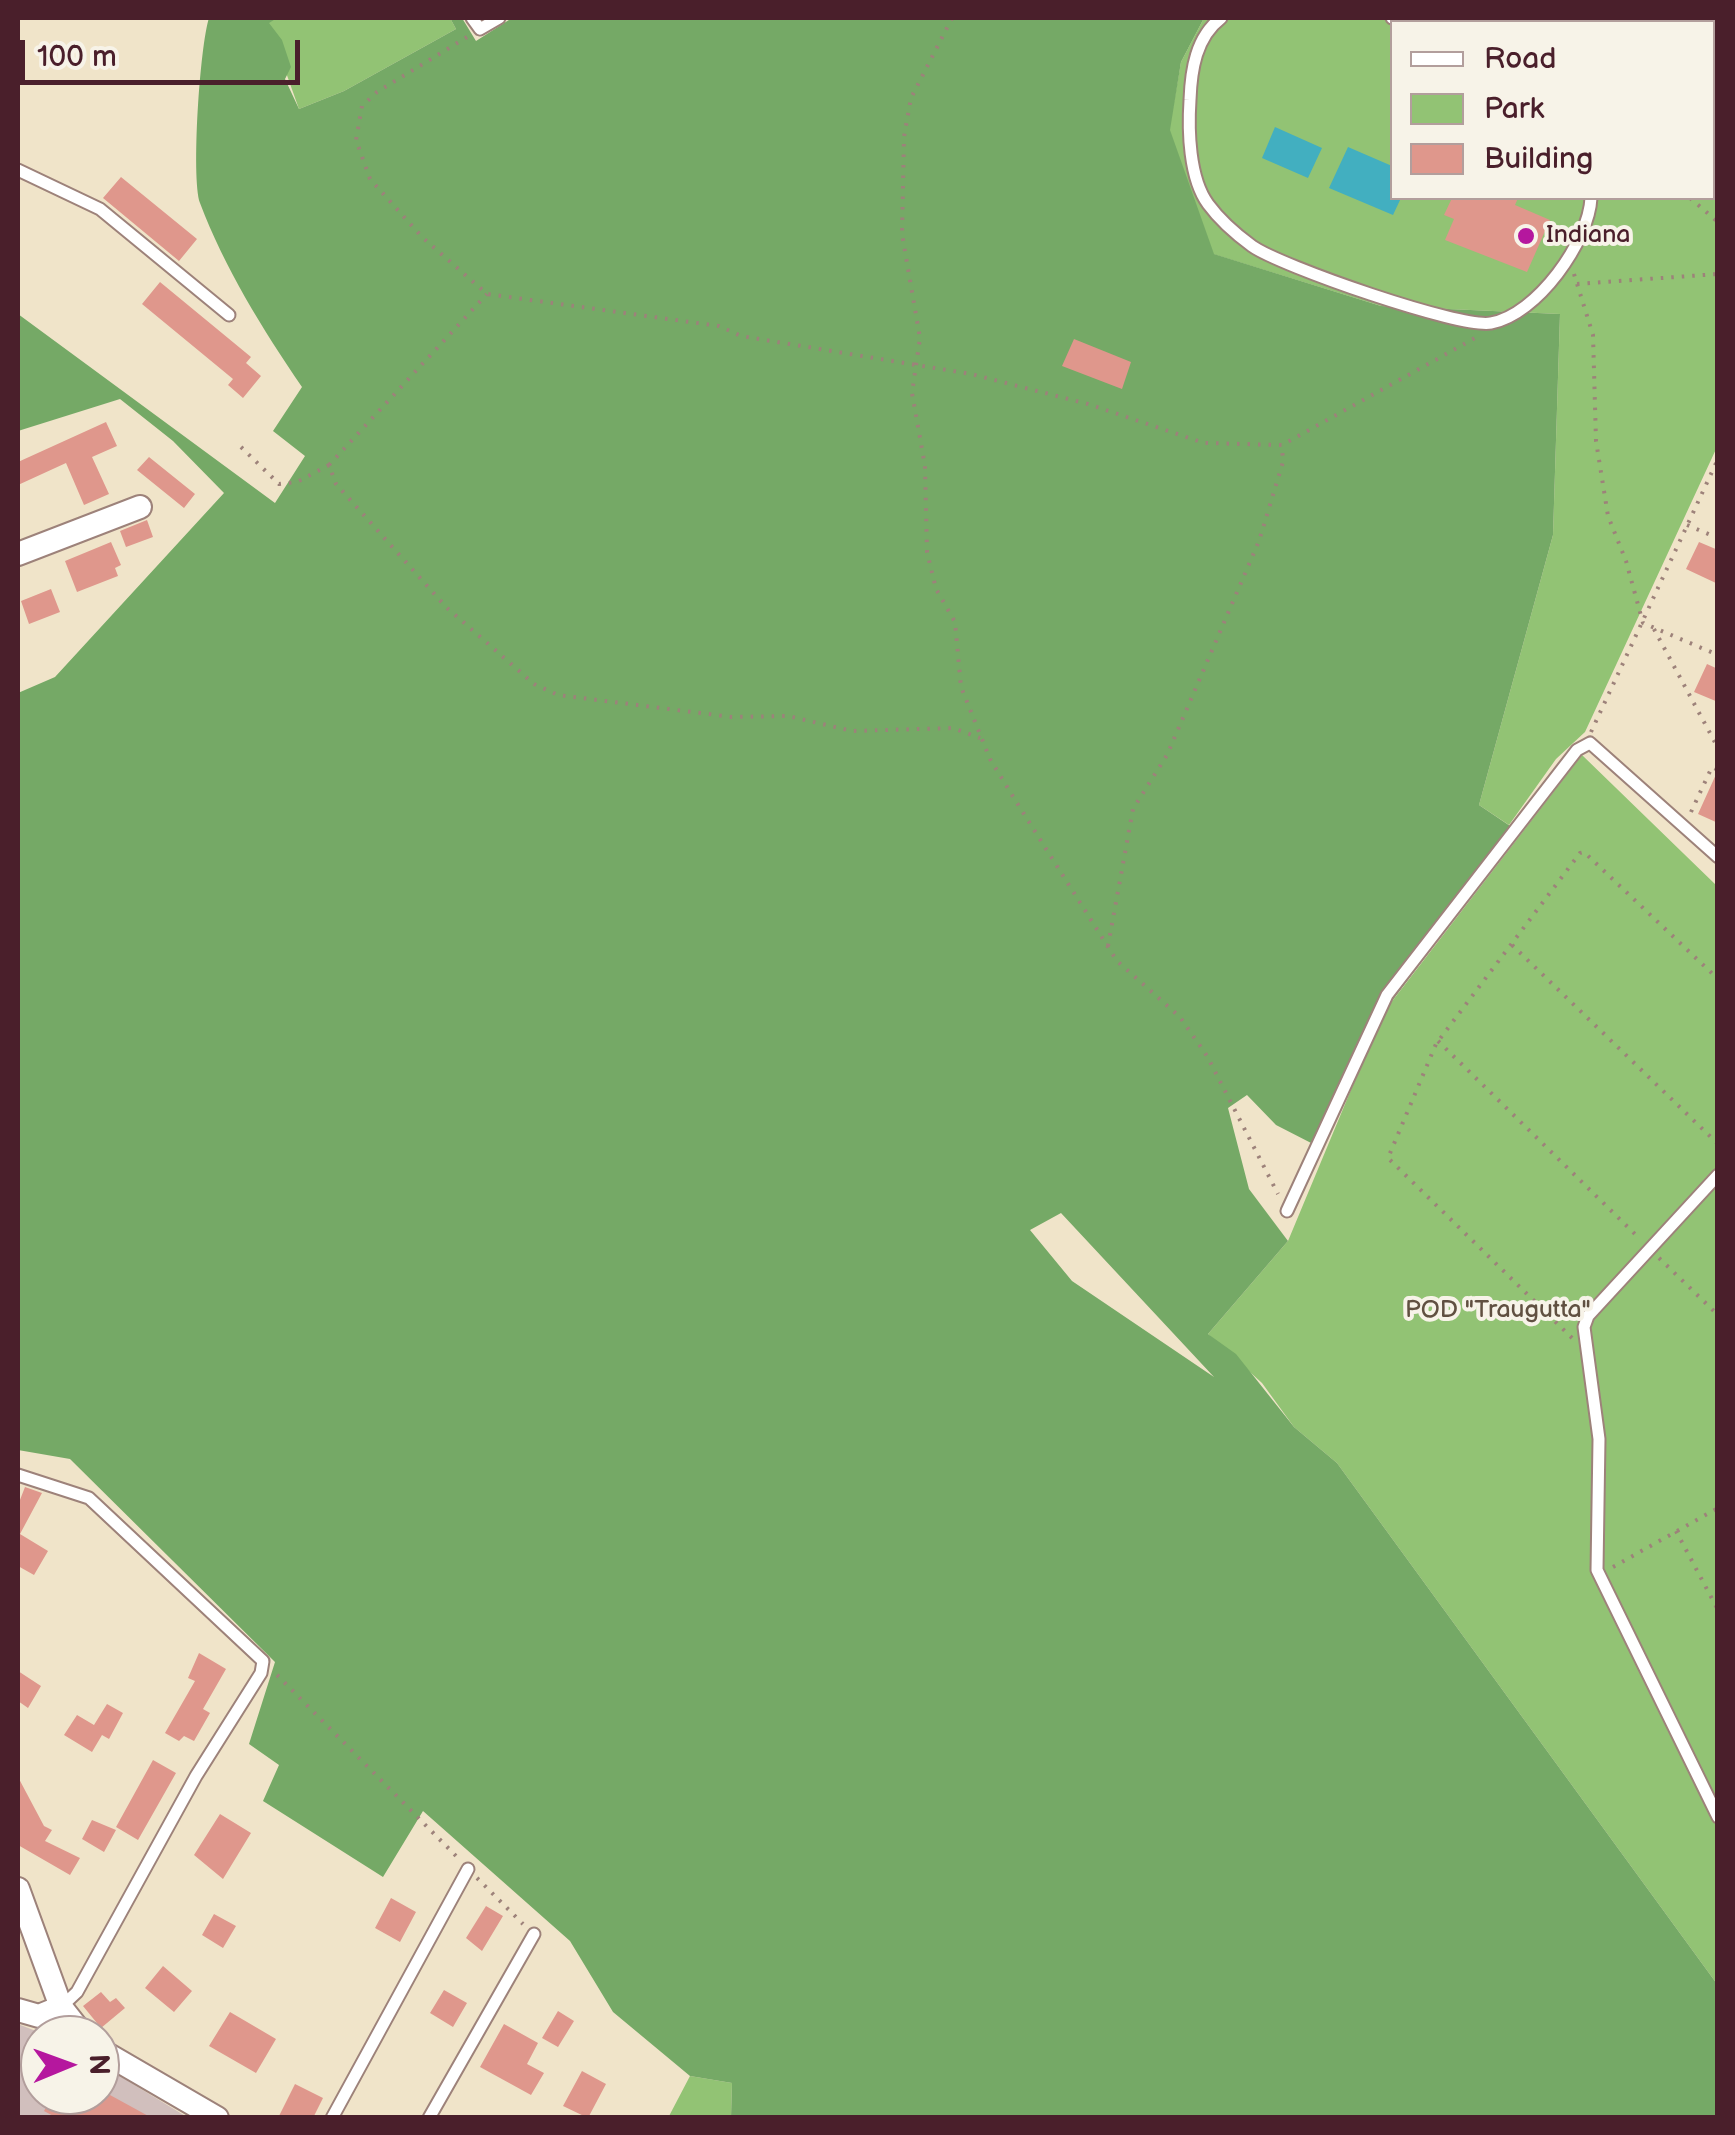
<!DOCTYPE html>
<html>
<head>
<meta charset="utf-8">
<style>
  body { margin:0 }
  #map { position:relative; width:1735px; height:2135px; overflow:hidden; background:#f0e4c9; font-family:"Balsamiq Sans",sans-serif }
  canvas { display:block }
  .frame { position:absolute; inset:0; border:20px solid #4a1f2b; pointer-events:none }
  .legend { position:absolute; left:1390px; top:20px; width:325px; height:180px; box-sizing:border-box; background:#f7f3e8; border:2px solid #b29e9c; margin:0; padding:12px 18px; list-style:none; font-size:30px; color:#4a1f2b }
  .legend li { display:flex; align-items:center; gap:20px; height:50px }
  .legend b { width:50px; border:2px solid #b29e9c }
  .north { position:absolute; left:20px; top:2015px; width:100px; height:100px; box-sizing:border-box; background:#f7f3e8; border:2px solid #b29e9c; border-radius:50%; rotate:89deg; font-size:28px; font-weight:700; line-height:40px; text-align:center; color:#4a1f2b }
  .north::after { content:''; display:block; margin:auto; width:35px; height:45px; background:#b5179e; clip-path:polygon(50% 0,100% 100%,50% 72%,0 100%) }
  .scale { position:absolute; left:20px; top:40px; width:280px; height:45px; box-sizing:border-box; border:5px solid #4a1f2b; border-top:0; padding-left:12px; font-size:30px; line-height:35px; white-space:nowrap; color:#4a1f2b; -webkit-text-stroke:8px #f7f3e8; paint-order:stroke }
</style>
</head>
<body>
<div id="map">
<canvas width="1735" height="2135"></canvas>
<div class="frame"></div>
<ul class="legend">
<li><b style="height:12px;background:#fff"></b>Road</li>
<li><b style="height:28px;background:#92c374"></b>Park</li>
<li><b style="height:28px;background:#df978c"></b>Building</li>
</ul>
<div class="north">N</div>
<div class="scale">100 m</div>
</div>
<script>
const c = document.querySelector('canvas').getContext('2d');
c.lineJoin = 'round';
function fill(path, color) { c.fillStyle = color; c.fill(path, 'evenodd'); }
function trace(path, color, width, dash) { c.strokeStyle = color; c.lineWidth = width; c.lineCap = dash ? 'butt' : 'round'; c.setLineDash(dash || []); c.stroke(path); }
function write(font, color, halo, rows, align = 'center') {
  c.font = font + ' "Balsamiq Sans",sans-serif'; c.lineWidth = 8; c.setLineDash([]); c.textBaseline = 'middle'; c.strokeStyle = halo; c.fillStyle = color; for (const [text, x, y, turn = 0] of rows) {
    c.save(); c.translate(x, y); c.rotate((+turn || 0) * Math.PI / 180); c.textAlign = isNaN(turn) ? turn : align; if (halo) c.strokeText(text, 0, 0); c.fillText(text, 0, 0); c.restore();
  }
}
const industrial = new Path2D(`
  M18,2024L46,2035H40V2095H100V2064L187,2117H18Z`);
const green = new Path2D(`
  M277,18H450L456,29L344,91L299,109L268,22Z
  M1204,18H1717V447L1585,732L1556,759L1509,825L1479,805L1553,535L1560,314L1381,306L1213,254L1169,130L1181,62ZM1392,22H1712V198H1392Z
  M1582,755L1717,886V1984L1337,1463L1294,1427L1262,1383L1208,1334L1288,1241L1383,1013Z
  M690,2076L732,2083L731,2117L668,2118Z`);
const forest = new Path2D(`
  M209,18H277L269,23L282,40L291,67L285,79L299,109L344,91L456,29L450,18H462L476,41L512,18H1204L1181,62L1170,130L1214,254L1381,306L1560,314L1553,535L1479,805L1519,832L1383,1013L1330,1135L1315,1145L1276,1125L1247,1095L1228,1108L1249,1189L1288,1241L1208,1334L1236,1354L1294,1427L1337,1463L1717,1984V2117H731L732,2083L690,2076L613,2012L570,1941L423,1811L383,1877L263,1801L279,1765L249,1744L275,1662L70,1459L18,1450V693L55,677L224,493L173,441L120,399L18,431V314L275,503L305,456L273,431L302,387C263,330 224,267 200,203C191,177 200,45 209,18ZM1061,1213L1214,1377L1072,1281L1030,1230Z`);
const water = new Path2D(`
  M1275,127L1322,148L1308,178L1262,158Z
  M1348,147L1392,166V198H1401L1393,215L1329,188Z`);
const building = new Path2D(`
  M121,177L197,239L179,261L103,198Z
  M1452,198H1518L1515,205L1550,220L1527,272L1445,240L1454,219L1444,215Z
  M160,282L251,357L246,363L261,376L243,398L228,385L233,379L142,304Z
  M1074,339L1131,362L1122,389L1062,366Z
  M106,422L117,446L92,457L109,494L84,505L66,463L18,485V462Z
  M149,457L195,494L184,508L137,470Z
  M147,520L153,537L126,547L120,531Z
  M111,542L121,565L115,568L118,576L77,592L65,561Z
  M1699,542L1718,550V584L1686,569Z
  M51,589L60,612L29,624L21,601Z
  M1707,664L1718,669V702L1694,692Z
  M1718,770V823L1698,814Z
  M25,1487L42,1493L20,1534L48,1551L34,1575L18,1566V1505Z
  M199,1653L226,1669L203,1709L210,1713L194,1741L184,1736L179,1741L165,1733L195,1681L188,1678Z
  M18,1671L41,1686L28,1708L18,1701Z
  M107,1704L123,1713L109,1739L102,1735L92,1752L64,1735L77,1715L94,1725Z
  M153,1760L176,1773L138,1840L116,1827Z
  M18,1777L44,1826L52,1830L45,1841L80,1858L70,1875L18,1845Z
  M220,1814L251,1833L223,1879L194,1855Z
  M92,1820L116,1830L104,1852L82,1839Z
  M391,1898L416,1912L400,1942L375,1928Z
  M486,1906L503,1916L482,1951L466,1938Z
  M214,1914L236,1926L223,1948L202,1935Z
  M163,1966L192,1991L174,2012L145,1988Z
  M444,1990L467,2003L453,2027L430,2013Z
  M101,1992L110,2002L116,1998L125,2008L101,2028L83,2006Z
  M558,2011L574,2021L558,2047L542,2038Z
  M230,2012L276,2039L256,2073L209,2046Z
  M504,2024L538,2043L527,2064L544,2073L531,2095L480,2067Z
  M582,2071L606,2084L588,2118L563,2106Z
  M295,2084L323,2098L313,2118H278Z
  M53,2095H110L152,2118H57L44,2111Z`);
const path = new Path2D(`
  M952,18L911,98L904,137L902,234L920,338L912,393L925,466L927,552L936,589L955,622L961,687L990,759L1017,803L1117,961L1180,1017L1207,1056L1278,1194
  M1677,22L1679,18
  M467,37L377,92L362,106L356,140L370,179L422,237L487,294L719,326L741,336L971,374L1088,404L1204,443L1282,445L1475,338
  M1713,54L1718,44
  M1690,198L1718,222
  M1574,274L1593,335L1596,441L1608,516L1626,561L1643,623L1718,655
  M1577,284L1718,274
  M241,447L279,484L297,482L329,465L336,484L446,607L534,684L558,695L732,717L788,716L852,731L953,728L980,738
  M329,465L487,294
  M1687,525L1718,538
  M1654,629L1718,748
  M1591,732L1718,459
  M1691,812L1712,767L1718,770
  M1512,945L1718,1144
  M1108,946L1133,809L1167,755L1259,541L1283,462L1282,445
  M1438,1041L1638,1237
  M1659,1258L1718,1315
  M1572,1338L1388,1158L1436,1044L1580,853L1584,852L1718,979
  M1676,1531L1718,1610
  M1613,1567L1718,1508
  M277,1675L460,1860
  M477,1878L523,1924`);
const service = new Path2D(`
  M472,18L480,29L499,18
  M1221,18C1196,37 1191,70 1190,100C1188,130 1189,178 1208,204C1219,219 1237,235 1252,246C1280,266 1461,329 1491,323C1537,315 1589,241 1591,198
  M1392,18L1418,22
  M1626,22L1629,18
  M18,170L100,209L229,315
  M1718,1175L1588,1316L1584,1327L1599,1439L1597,1570L1718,1817
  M1287,1211L1387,995L1577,750L1590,743L1718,857
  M18,1475L89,1498L263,1661L261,1673L196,1776L77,1992L61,2007
  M332,2118L468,1869
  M429,2118L534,1934`);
const minor = new Path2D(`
  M18,554L140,507
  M18,1889L61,2007L83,2035
  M18,2010L39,2016L61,2007
  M100,2050L217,2118`);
const markers = [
  [1526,236,10,"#b5179e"]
];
const poiNames = [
  ["Indiana",1546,236]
];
const parkNames = [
  ["POD \"Traugutta\"",1498,1311]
];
fill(industrial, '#d1bfbd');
fill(green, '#92c374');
fill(forest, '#75a966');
fill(water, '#42afc0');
fill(building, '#df978c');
trace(service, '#9d827a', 15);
trace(minor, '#9d827a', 26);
trace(path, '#9d827a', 4, [2.5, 8]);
trace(service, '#fff', 11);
trace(minor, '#fff', 22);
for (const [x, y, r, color] of markers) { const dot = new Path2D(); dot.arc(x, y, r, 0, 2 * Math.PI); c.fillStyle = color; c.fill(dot); trace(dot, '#f7f3e8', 4); }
write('25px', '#4a1f2b', '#f7f3e8', poiNames, 'left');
write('25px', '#605041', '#f7f3e8', parkNames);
</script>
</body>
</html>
